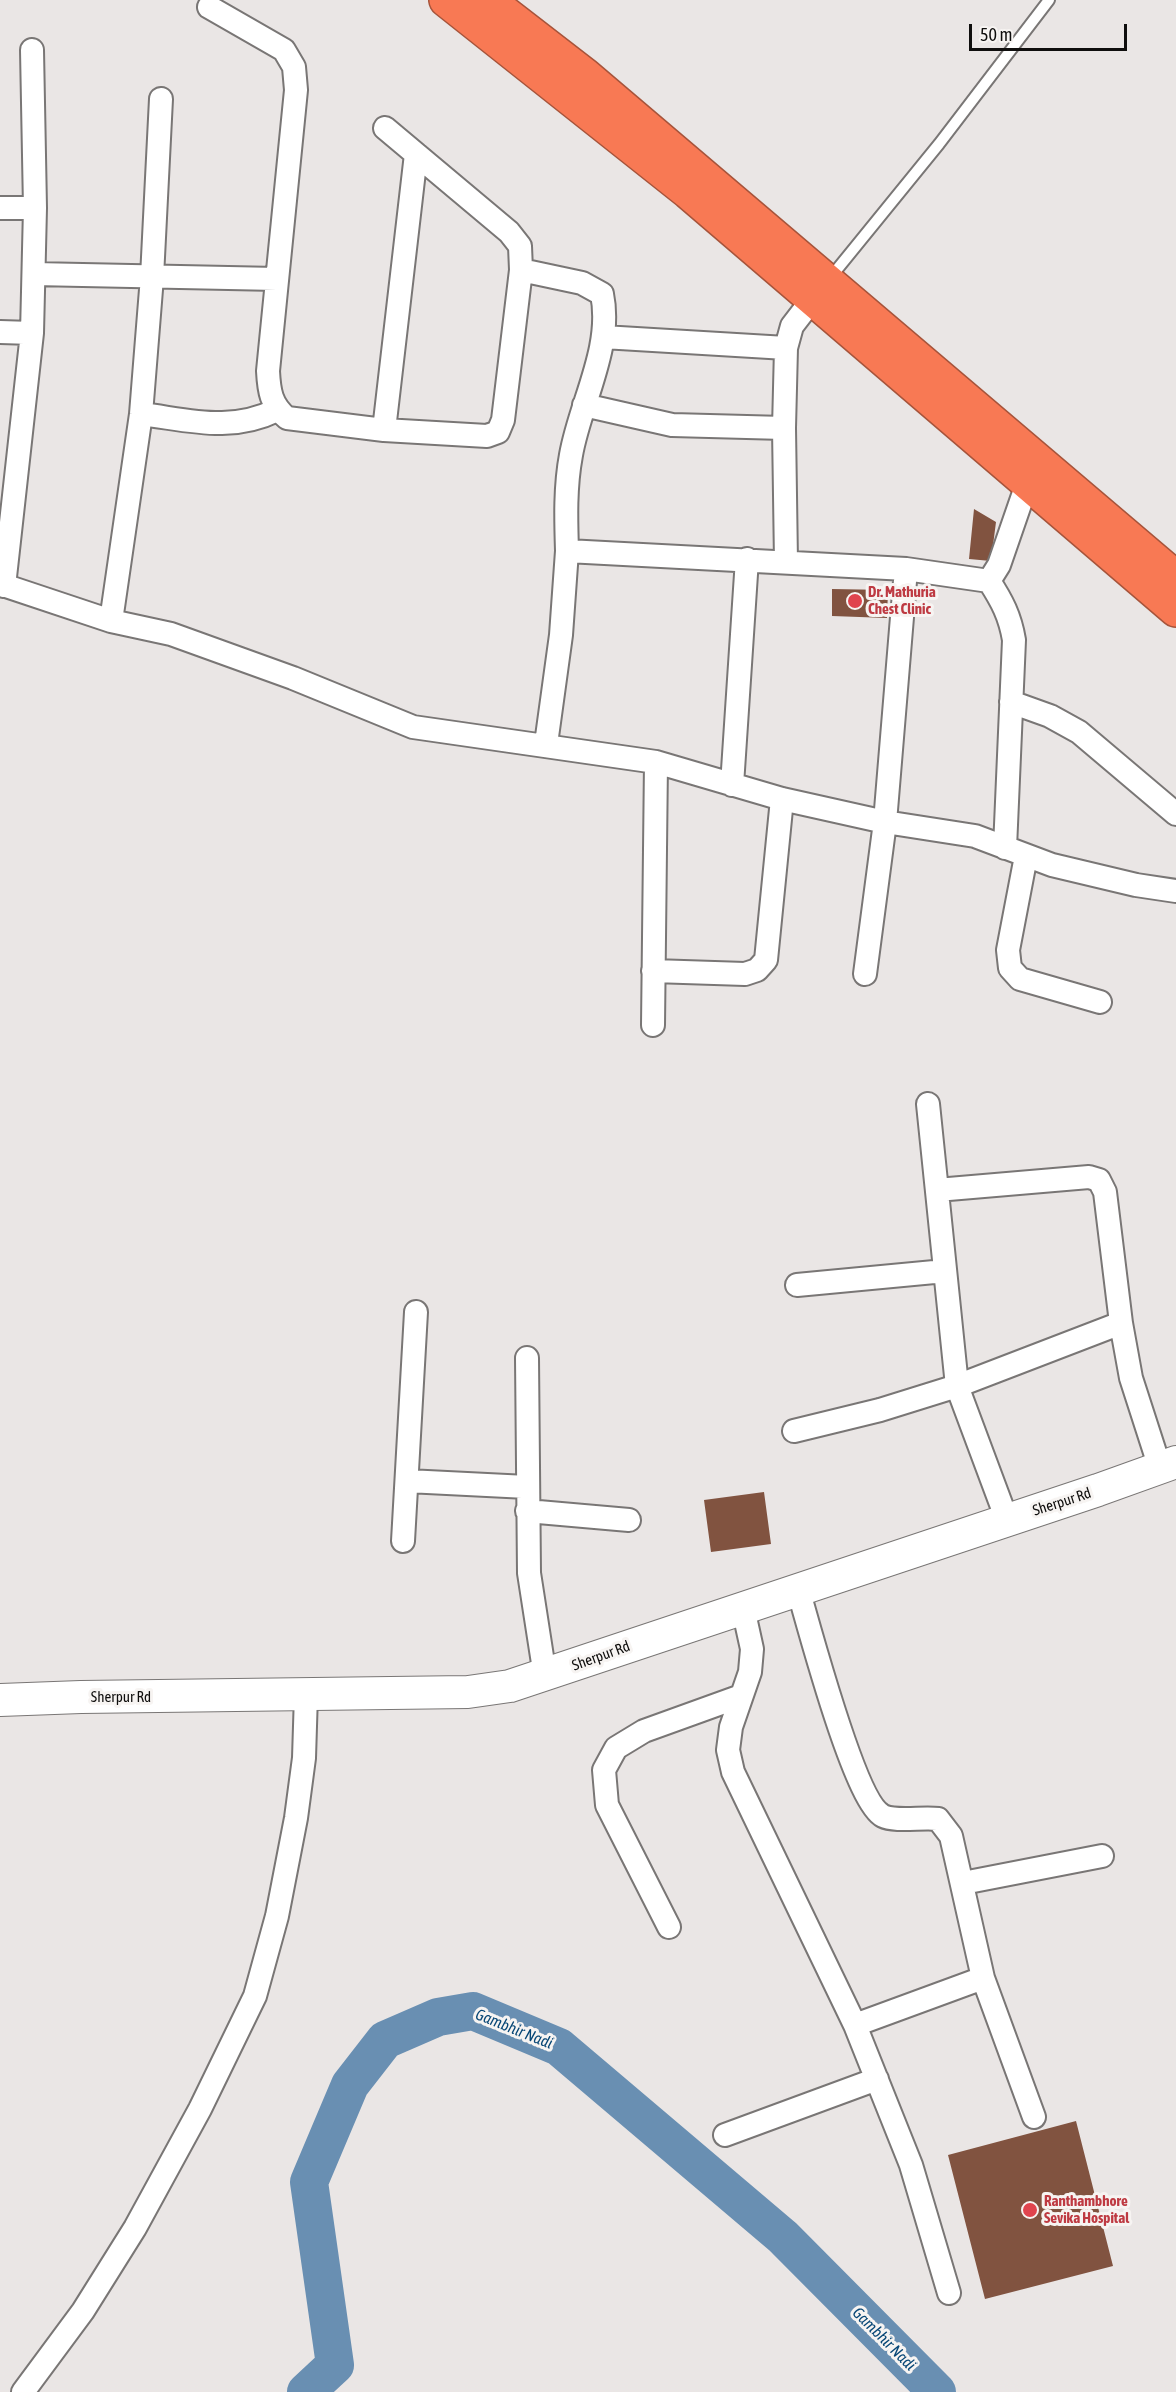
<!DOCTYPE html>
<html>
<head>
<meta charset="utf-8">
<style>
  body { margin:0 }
  #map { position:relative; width:1176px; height:2392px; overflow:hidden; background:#eae6e5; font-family:"Asap Condensed",sans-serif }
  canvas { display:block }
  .scale { position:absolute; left:969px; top:24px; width:158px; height:27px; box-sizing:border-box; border:3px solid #0f0e0d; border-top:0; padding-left:8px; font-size:18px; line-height:21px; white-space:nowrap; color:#0f0e0d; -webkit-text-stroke:4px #f7f4f2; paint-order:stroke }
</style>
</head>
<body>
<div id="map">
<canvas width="1176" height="2392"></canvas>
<div class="scale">50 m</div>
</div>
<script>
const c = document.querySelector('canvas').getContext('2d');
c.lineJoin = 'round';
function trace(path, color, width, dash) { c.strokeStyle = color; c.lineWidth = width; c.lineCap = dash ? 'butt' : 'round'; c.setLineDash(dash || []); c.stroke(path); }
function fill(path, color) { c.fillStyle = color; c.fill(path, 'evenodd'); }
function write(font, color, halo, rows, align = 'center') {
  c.font = font + ' "Asap Condensed",sans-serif'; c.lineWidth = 6; c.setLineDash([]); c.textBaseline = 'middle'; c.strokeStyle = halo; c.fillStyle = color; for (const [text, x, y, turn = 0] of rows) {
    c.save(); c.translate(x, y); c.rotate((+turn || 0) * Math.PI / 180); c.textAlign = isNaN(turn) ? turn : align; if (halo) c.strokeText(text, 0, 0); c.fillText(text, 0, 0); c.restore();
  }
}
const river = new Path2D(`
  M306,2392L335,2365L309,2182L350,2085L385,2040L438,2017L473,2011L559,2047L783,2237L937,2392`);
const building = new Path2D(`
  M974,509L996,522L991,561L969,559Z
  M832,589L888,590L887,618L832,616Z
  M764,1492L771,1544L711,1552L704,1500Z
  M1076,2121L1113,2266L985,2299L948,2155Z`);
const lane = new Path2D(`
  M830,278L939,144L1049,0`);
const street = new Path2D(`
  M209,7L284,50L294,67L296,90L268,371C269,391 271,405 287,418L384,430L487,436L498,432L503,420L521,270L520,246L509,232L385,128
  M0,208H35
  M521,270L582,283L602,294C613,348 580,403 571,455C565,487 566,519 567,551
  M34,274L277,279
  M0,332L32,333
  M603,337L786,348
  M584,405L672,425L784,428
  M141,414C190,420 230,433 277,410
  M384,430L416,154
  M786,562L784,428L786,348L792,326L812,300
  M989,581C1002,601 1010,616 1014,640L1005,848
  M0,584L111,621L171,634L293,678L413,727L656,762L782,799L885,822L975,836L1052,865L1136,885L1176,891
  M4,586L32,333L35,208L32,50
  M111,621L141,414L152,277L161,99
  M1011,702L1050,716L1079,732L1176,814
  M546,744L561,635L567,551L906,569
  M732,785L747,559
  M1026,856L1008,950L1010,968L1020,979L1100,1002
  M653,971L745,974L757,970L766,960L782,799
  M865,974L885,822L906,569L989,581L999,565L1028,481
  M653,1025L656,762
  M928,1104L957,1386L1007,1520
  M937,1190L1089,1177L1099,1180L1105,1192L1121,1323L1131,1378L1160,1468
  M797,1285L945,1271
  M527,1358L529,1573L545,1676
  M794,1431L880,1410L957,1386L1121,1323
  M407,1481L527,1487
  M527,1511L629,1520
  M403,1541L416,1312
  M798,1589C809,1627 855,1802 883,1816C895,1822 923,1817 938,1819L951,1836L983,1978L1034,2117
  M743,1608L752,1649L750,1672L731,1727L728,1750L733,1772L855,2025L911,2165L949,2293
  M963,1883L1102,1856
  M669,1927L607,1805L604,1770L616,1748L644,1731L741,1696
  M855,2025L983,1978
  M725,2135L877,2079
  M23,2392L83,2311L135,2228L200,2109L255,1996L277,1916L296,1818L304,1758L306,1694`);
const secondary = new Path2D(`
  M0,1700L81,1697L468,1692L510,1686L1098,1490L1176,1462`);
const highway = new Path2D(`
  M446,0L688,192L1176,610
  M488,0L585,75L1176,578`);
const markers = [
  [855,601,8,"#e0444e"],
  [1030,2210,8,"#e0444e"]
];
const healthNames = [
  ["Dr. Mathuria",868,592],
  ["Chest Clinic",868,609],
  ["Ranthambhore",1044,2201],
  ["Sevika Hospital",1044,2218]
];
const streetNames = [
  ["Sherpur Rd",1062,1502,-18],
  ["Sherpur Rd",601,1656,-20],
  ["Sherpur Rd",121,1697]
];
const waterNames = [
  ["Gambhir Nadi",514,2029,22],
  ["Gambhir Nadi",884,2339,45]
];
trace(river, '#698fb2', 38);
fill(building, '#815340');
trace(lane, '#797675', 14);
trace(street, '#797675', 26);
trace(secondary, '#797675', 34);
trace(highway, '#a6543b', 36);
trace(lane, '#fff', 10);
trace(street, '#fff', 22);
trace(secondary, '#fff', 32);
trace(highway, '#f87954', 33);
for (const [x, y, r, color] of markers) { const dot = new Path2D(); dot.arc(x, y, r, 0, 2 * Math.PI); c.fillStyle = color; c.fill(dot); trace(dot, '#f7f4f2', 2); }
write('bold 15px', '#be3a42', '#f7f4f2', healthNames, 'left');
write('15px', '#0f0e0d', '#f7f4f2', streetNames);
write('italic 16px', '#084776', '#f7f4f2', waterNames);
</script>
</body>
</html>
